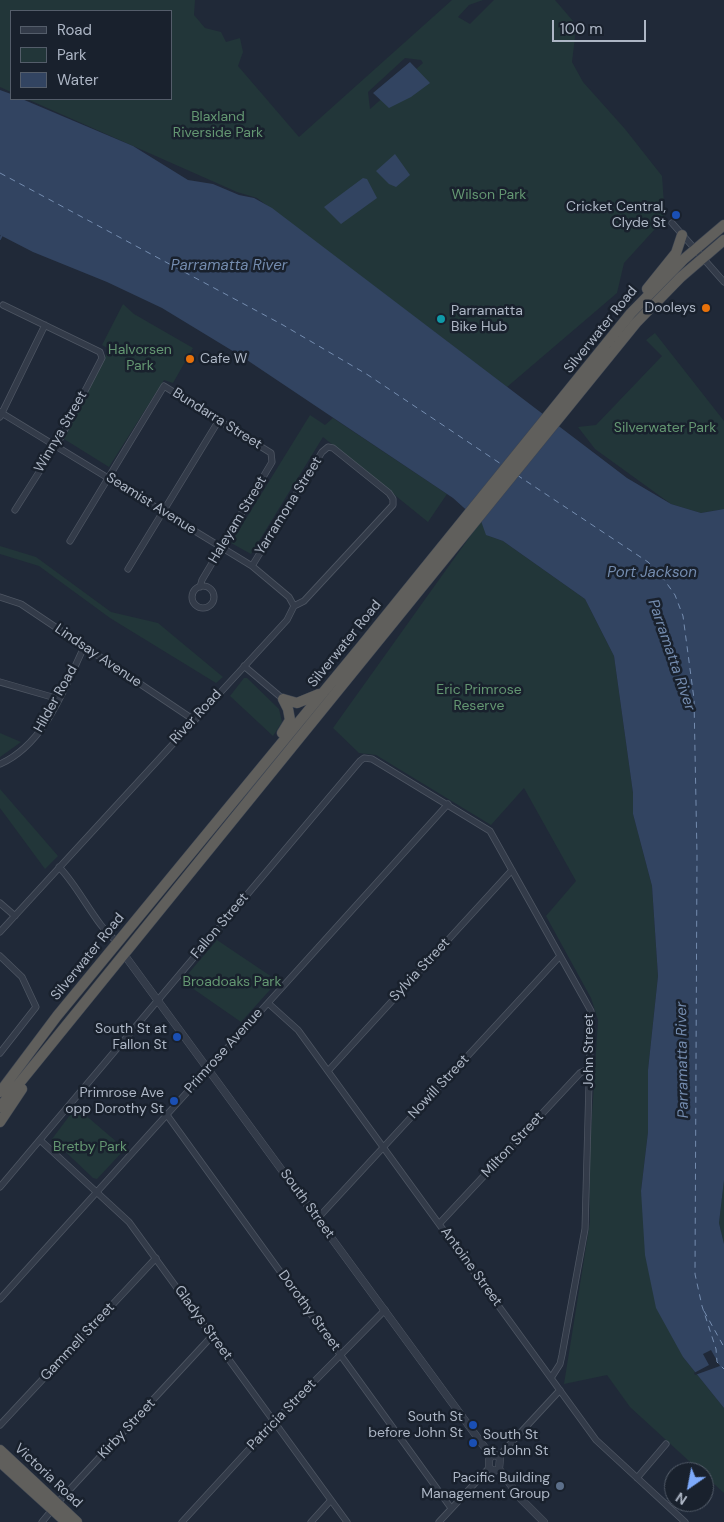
<!DOCTYPE html>
<html>
<head>
<meta charset="utf-8">
<style>
  body { margin:0 }
  #map { position:relative; width:724px; height:1522px; overflow:hidden; background:#202938; font-family:"DM Sans",sans-serif }
  canvas { display:block }
  .legend { position:absolute; left:10px; top:10px; width:162px; height:90px; box-sizing:border-box; background:#19212d; border:1px solid #545d6a; margin:0; padding:6px 9px; list-style:none; font-size:15px; color:#adb6c5 }
  .legend li { display:flex; align-items:center; gap:10px; height:25px }
  .legend b { width:25px; border:1px solid #545d6a }
  .north { position:absolute; left:664px; top:1462px; width:50px; height:50px; box-sizing:border-box; background:#19212d; border:1px solid #545d6a; border-radius:50%; rotate:213deg; font-size:14px; font-weight:700; line-height:20px; text-align:center; color:#adb6c5 }
  .north::after { content:''; display:block; margin:auto; width:18px; height:22px; background:#7daafb; clip-path:polygon(50% 0,100% 100%,50% 72%,0 100%) }
  .scale { position:absolute; left:552px; top:20px; width:94px; height:22px; box-sizing:border-box; border:2px solid #adb6c5; border-top:0; padding-left:6px; font-size:15px; line-height:18px; white-space:nowrap; color:#adb6c5; -webkit-text-stroke:4px #19212d; paint-order:stroke }
</style>
</head>
<body>
<div id="map">
<canvas width="724" height="1522"></canvas>
<ul class="legend">
<li><b style="height:6px;background:#333b49"></b>Road</li>
<li><b style="height:14px;background:#223639"></b>Park</li>
<li><b style="height:14px;background:#324461"></b>Water</li>
</ul>
<div class="north">N</div>
<div class="scale">100 m</div>
</div>
<script>
const c = document.querySelector('canvas').getContext('2d');
c.lineJoin = 'round';
function fill(path, color) { c.fillStyle = color; c.fill(path, 'evenodd'); }
function trace(path, color, width, dash) { c.strokeStyle = color; c.lineWidth = width; c.lineCap = dash ? 'butt' : 'round'; c.setLineDash(dash || []); c.stroke(path); }
function write(font, color, halo, rows, align = 'center') {
  c.font = font + ' "DM Sans",sans-serif'; c.lineWidth = 5; c.setLineDash([]); c.textBaseline = 'middle'; c.strokeStyle = halo; c.fillStyle = color; for (const [text, x, y, turn = 0] of rows) {
    c.save(); c.translate(x, y); c.rotate((+turn || 0) * Math.PI / 180); c.textAlign = isNaN(turn) ? turn : align; if (halo) c.strokeText(text, 0, 0); c.fillText(text, 0, 0); c.restore();
  }
}
const green = new Path2D(`
  M0,0H195L194,15L205,28L221,32L226,42L240,38L243,52L238,66L299,137L452,0H483L469,5L458,17L470,24L494,0H555L573,21L575,37L572,62L583,82L625,129L662,176L665,218L624,263L617,293L507,387L257,198L237,192L27,99H171V11H11V92L0,87ZM405,58L421,60L423,63L370,109L368,92Z
  M123,304L134,314L193,348L173,383L164,380L109,467L64,439L109,349L102,345Z
  M655,333L724,421V509L701,513L671,504L595,449L578,427L596,425L662,356L646,340Z
  M310,415L325,425L333,418L447,494L428,522L323,437L251,554L231,543Z
  M481,521L489,536L503,541L585,599L614,656L633,793V814L652,886L658,976L648,1070V1132L641,1191L683,1357L724,1408V1493L704,1475V1472H701L630,1407L607,1375L564,1384L590,1222L589,1163L598,1020L591,998L546,916L576,881L524,788L491,825L376,755L359,753L333,728Z
  M0,546L36,557L111,612L158,623L223,677L216,683L110,618L39,566L0,554Z
  M244,678H247L279,709L282,722L273,736L230,696Z
  M0,733L21,742L0,757Z
  M0,789L58,856L45,869L0,808Z
  M217,940L278,981L241,1022L182,981Z
  M76,1107L125,1149L97,1179L93,1178L52,1139Z
  M724,1179V1244L719,1223Z`);
const water = new Path2D(`
  M410,62L430,83L411,97L389,108L373,93Z
  M0,90L11,94V99H22L133,146L188,180L213,184L239,195L254,198L272,208L627,478L671,504L701,513L724,509V1180L719,1223L724,1244V1408L683,1357L656,1308L645,1255L641,1191L648,1132V1070L658,976L652,886L633,814V793L614,656L585,599L503,541L486,535L481,521L473,516L453,498L241,356L162,308L107,282L33,252L0,235Z
  M395,154L410,175L396,187L389,184L376,171Z
  M363,178L367,179L377,198L341,224L324,207Z`);
const pier = new Path2D(`
  M711,1350L720,1366L695,1375L694,1373L709,1365L703,1354Z`);
const stream = new Path2D(`
  M0,239L2,235`);
const ferry = new Path2D(`
  M0,173L283,325L368,375L501,464
  M517,475L648,562L663,578L675,595L683,616L694,699L697,855L695,1274L702,1306L716,1349L717,1362L724,1369
  M704,1311L724,1347`);
const minor = new Path2D(`
  M672,223L724,282
  M3,305L100,352L102,358L60,439L15,510
  M0,412L252,566L289,597L294,606
  M0,417L45,325
  M70,541L164,386L271,453L272,462L202,580L200,587
  M128,569L219,420
  M192 597a11 11 0 1 1 22 0a11 11 0 1 1-22 0Z
  M0,597L21,604L194,720
  M244,666L283,699
  M0,682L59,699
  M0,764C45,744 64,689 84,647
  M59,867C80,888 96,927 118,942
  M0,903L15,916
  M0,932L287,620L294,606L304,601L393,505V499L389,493L333,448L328,447L322,452L252,566
  M0,956L22,977L36,1007L0,1053
  M268,1003L298,1030L596,1440L685,1522
  M328,1071L512,870
  M167,1115L451,1508
  M40,1140L129,1222L347,1522
  M0,1187L360,761L364,758L372,759L490,831L591,1011L585,1229L562,1355L560,1364L551,1378
  M318,1218L560,956
  M439,1224L580,1073L590,1068
  M0,1299L448,804
  M0,1425L156,1258
  M498,1457L560,1390
  M637,1478L666,1444
  M42,1522L61,1499L212,1336
  M182,1522L274,1422L385,1310
  M311,1522L331,1500
  M439,1522L489,1468`);
const tertiary = new Path2D(`
  M123,953L491,1456
  M491,1456L489,1460V1468L494,1471L499,1469
  M491,1456L497,1455L500,1458L499,1469
  M499,1469L521,1499L544,1522`);
const trunk = new Path2D(`
  M647,289L676,253L682,235
  M283,699L297,703L319,694
  M282,733L290,720L288,709L283,699
  M0,1092L57,1016L363,644L631,313L684,259L724,225
  M0,1107L636,323L681,277L724,240
  M0,1122L22,1089
  M0,1450L77,1522
  M0,1462L66,1522`);
const markers = [
  [676,215,5,"#1a4fb4"],
  [706,308,5,"#e8710a"],
  [441,319,5,"#0f9aa8"],
  [190,359,5,"#e8710a"],
  [177,1037,5,"#1a4fb4"],
  [174,1101,5,"#1a4fb4"],
  [473,1425,5,"#1a4fb4"],
  [473,1443,5,"#1a4fb4"],
  [560,1486,5,"#5c6f8a"]
];
const parkNames = [
  ["Blaxland",218,117],
  ["Riverside Park",218,133],
  ["Wilson Park",489,195],
  ["Halvorsen",140,350],
  ["Park",140,366],
  ["Silverwater Park",665,428],
  ["Eric Primrose",479,690],
  ["Reserve",479,706],
  ["Broadoaks Park",232,982],
  ["Bretby Park",90,1147]
];
const poiNames = [
  ["Cricket Central,",666,207],
  ["Clyde St",666,223],
  ["Dooleys",696,308],
  ["Parramatta",451,311,"left"],
  ["Bike Hub",451,327,"left"],
  ["Cafe W",200,359,"left"],
  ["South St at",167,1029],
  ["Fallon St",167,1045],
  ["Primrose Ave",164,1093],
  ["opp Dorothy St",164,1109],
  ["South St",463,1417],
  ["before John St",463,1433],
  ["South St",483,1435,"left"],
  ["at John St",483,1451,"left"],
  ["Pacific Building",550,1478],
  ["Management Group",550,1494]
];
const streetNames = [
  ["Silverwater Road",601,330,-51],
  ["Bundarra Street",217,419,32],
  ["Winnya Street",61,432,-60],
  ["Seamist Avenue",151,504,32],
  ["Yarramona Street",289,506,-58],
  ["Haleyam Street",238,520,-59],
  ["Silverwater Road",345,644,-51],
  ["Lindsay Avenue",98,656,34],
  ["Hilder Road",56,699,-61],
  ["River Road",196,717,-47],
  ["Fallon Street",220,926,-50],
  ["Silverwater Road",88,957,-51],
  ["Sylvia Street",420,970,-47],
  ["Primrose Avenue",224,1051,-48],
  ["John Street",589,1051,-90],
  ["Nowill Street",439,1087,-47],
  ["Milton Street",513,1145,-47],
  ["South Street",307,1204,54],
  ["Antoine Street",471,1267,54],
  ["Dorothy Street",309,1311,54],
  ["Gladys Street",203,1323,54],
  ["Gammell Street",78,1342,-47],
  ["Patricia Street",282,1415,-46],
  ["Kirby Street",127,1429,-47],
  ["Victoria Road",48,1476,43]
];
const waterNames = [
  ["Parramatta River",229,266],
  ["Port Jackson",652,573],
  ["Parramatta River",671,655,71],
  ["Parramatta River",683,1060,-91]
];
fill(green, '#223639');
fill(water, '#324461');
fill(pier, '#202938');
trace(stream, '#324461', 2);
trace(ferry, '#748caf', 1, [6, 5]);
trace(minor, '#4e5663', 7);
trace(tertiary, '#4e5663', 8);
trace(trunk, '#3e4653', 11);
trace(minor, '#333b49', 5.5);
trace(tertiary, '#333b49', 7);
trace(trunk, '#605f5c', 10);
for (const [x, y, r, color] of markers) { const dot = new Path2D(); dot.arc(x, y, r, 0, 2 * Math.PI); c.fillStyle = color; c.fill(dot); trace(dot, '#19212d', 2); }
write('14px', '#649772', '#19212d', parkNames);
write('14px', '#adb6c5', '#19212d', poiNames, 'right');
write('14px', '#adb6c5', '#19212d', streetNames);
write('italic 15px', '#748caf', '#19212d', waterNames);
</script>
</body>
</html>
